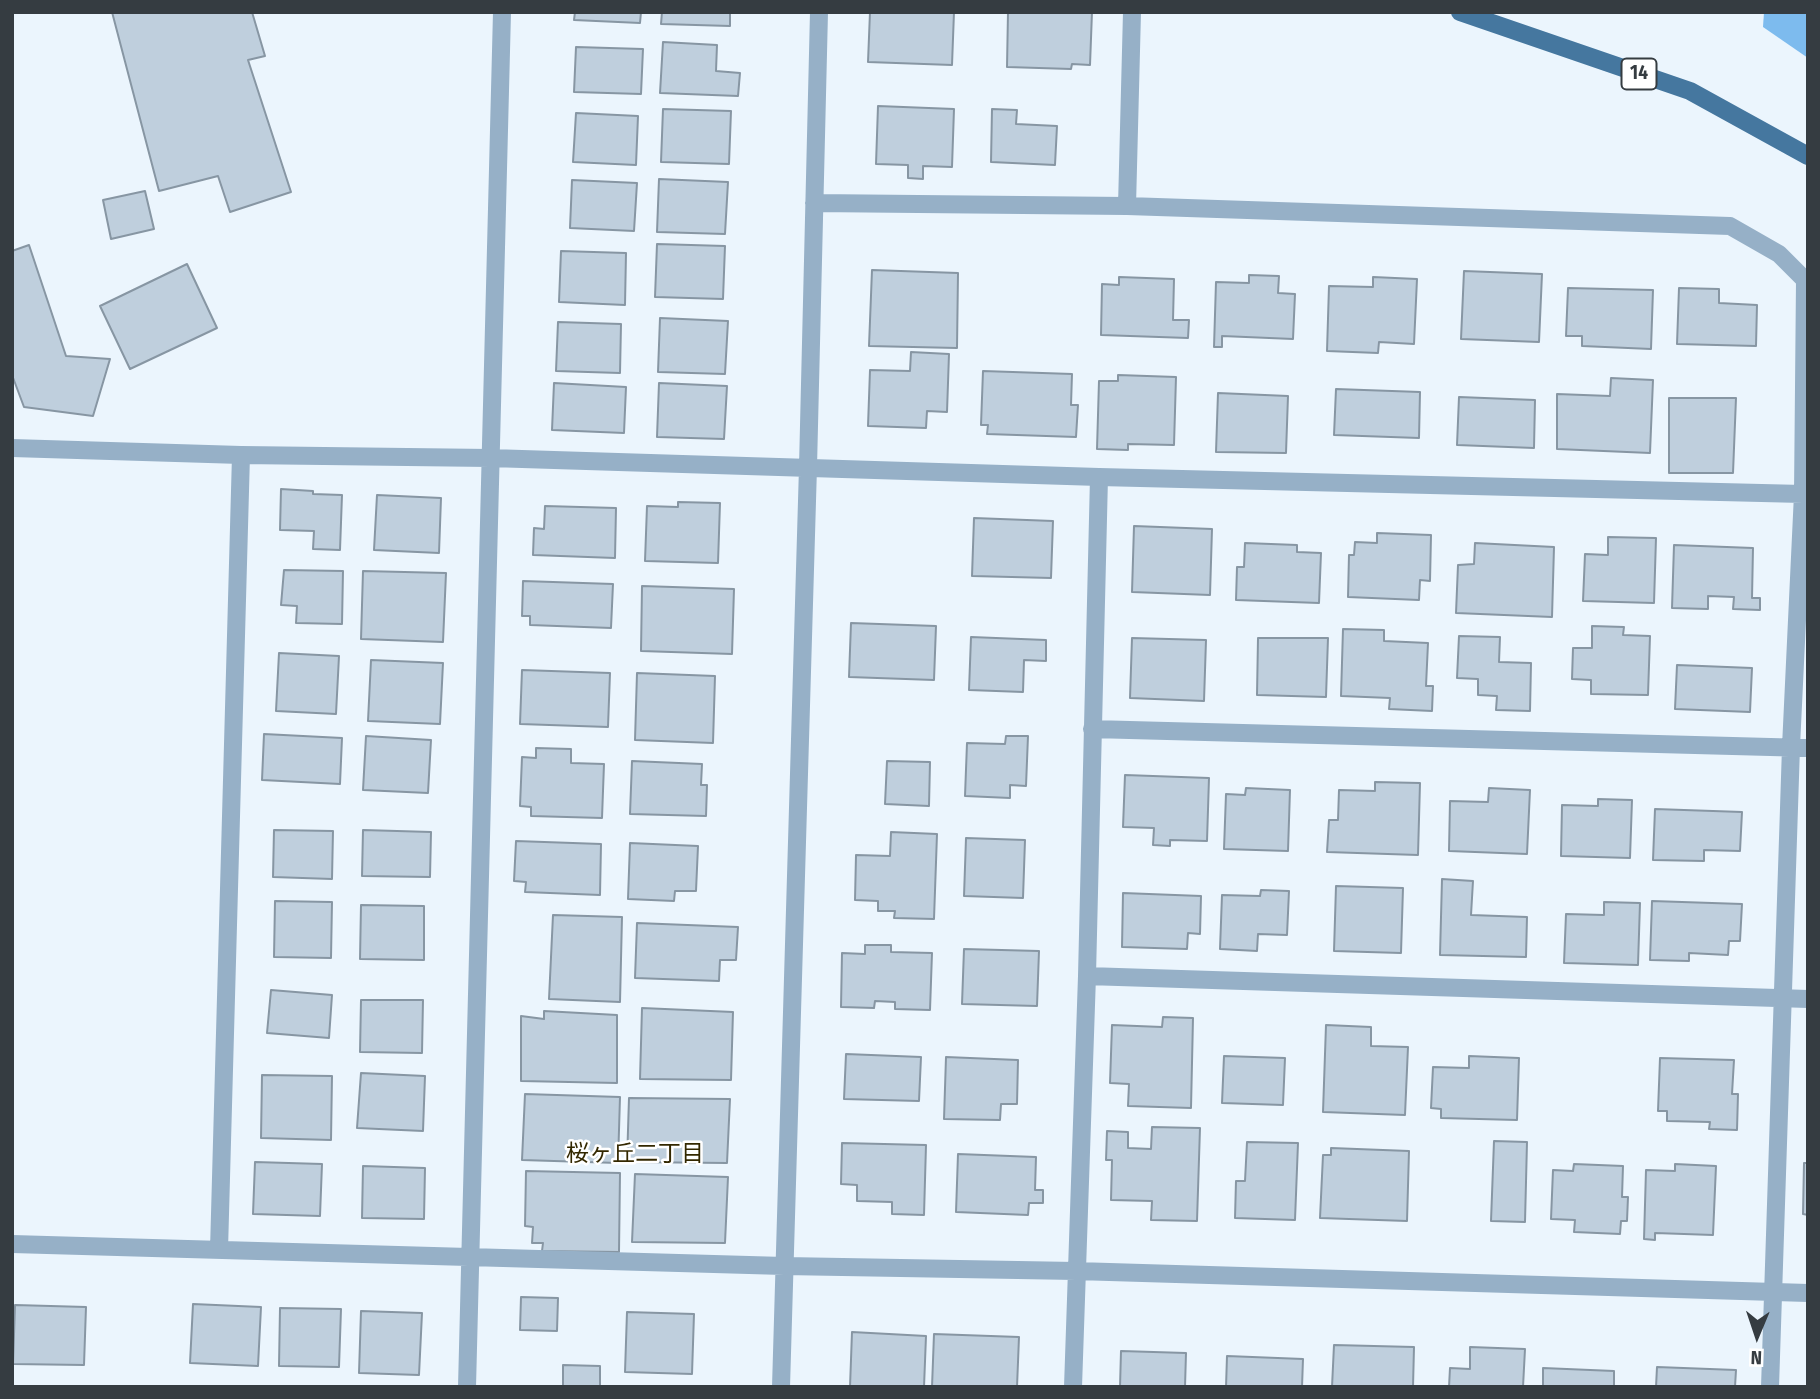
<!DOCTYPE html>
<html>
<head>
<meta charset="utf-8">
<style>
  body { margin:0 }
  #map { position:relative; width:1820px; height:1399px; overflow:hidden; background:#ebf5fd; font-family:"Fira Sans Condensed",sans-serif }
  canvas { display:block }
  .frame { position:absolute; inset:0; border:14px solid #353c41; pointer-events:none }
  .north { position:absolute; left:1722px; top:1301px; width:70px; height:70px; -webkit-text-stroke:5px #fff; paint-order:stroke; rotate:182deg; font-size:19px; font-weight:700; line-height:28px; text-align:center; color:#353c41 }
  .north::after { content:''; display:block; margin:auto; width:24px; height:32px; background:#353c41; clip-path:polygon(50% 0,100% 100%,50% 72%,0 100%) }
</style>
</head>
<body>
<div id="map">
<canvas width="1820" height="1399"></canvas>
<div class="frame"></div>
<div class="north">N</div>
</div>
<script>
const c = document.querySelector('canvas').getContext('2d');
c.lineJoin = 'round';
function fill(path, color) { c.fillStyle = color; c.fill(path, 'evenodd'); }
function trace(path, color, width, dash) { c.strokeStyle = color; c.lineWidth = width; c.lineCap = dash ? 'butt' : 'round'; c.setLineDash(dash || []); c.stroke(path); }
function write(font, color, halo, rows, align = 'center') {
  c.font = font + ' "Fira Sans Condensed","Noto Sans JP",sans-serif'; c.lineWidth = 5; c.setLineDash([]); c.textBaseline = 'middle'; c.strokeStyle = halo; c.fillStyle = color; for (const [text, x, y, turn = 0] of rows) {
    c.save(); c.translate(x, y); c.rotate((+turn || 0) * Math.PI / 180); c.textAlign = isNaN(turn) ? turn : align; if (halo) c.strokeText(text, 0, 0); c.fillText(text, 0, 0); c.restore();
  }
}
const water = new Path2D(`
  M1764,12H1808V58L1763,27Z`);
const building = new Path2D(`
  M112,12H252L265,56L248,60L291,192L230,212L218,176L159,191Z
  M575,12H641L640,23L574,20Z
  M662,12H730V26L661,24Z
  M870,12H954L952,65L868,62Z
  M1008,12H1092L1090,65L1072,64L1071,69L1007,67Z
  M663,42L717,45L716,71L740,73L738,96L660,93Z
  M576,47L643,49L641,94L574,92Z
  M878,106L954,109L952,167L923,166V179L908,178V165L876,164Z
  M663,109L731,111L729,164L661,162Z
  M992,109L1017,110L1016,124L1057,126L1055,165L991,162Z
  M576,113L638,116L636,165L573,162Z
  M659,179L728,182L725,234L657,232Z
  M572,180L637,183L634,231L570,228Z
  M145,191L154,229L111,239L103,200Z
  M657,244L725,246L723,299L655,297Z
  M29,245L66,356L110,359L93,416L24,407L12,375V251Z
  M561,251L626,253L625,305L559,302Z
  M187,264L217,328L130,369L100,306Z
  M872,270L958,273L957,348L869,346Z
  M1464,271L1542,274L1539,342L1461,339Z
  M1249,275L1279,276L1278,293L1295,294L1293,339L1222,336V347H1214L1216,282L1249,283Z
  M1119,277L1174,279L1173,320H1189L1188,338L1101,335L1102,284L1119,285Z
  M1373,277L1417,279L1414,344L1379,342L1378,353L1327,351L1329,286L1373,287Z
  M1568,288L1653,290L1651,349L1582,346V336H1566Z
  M1679,288L1719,289V303L1757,305L1756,346L1677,344Z
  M660,318L728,321L725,374L658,372Z
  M558,322L621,324L620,373L556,371Z
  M911,352L949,354L947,412L927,411L926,428L868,426L870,370L910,371Z
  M983,371L1072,374L1071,405H1078L1076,437L987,434L988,425H981Z
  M1118,375L1176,377L1174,445L1128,444V450L1097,449L1099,381H1118Z
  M1611,378L1653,380L1650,453L1557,449V394L1610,396Z
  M554,383L626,387L624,433L552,430Z
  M659,383L727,386L724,439L657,437Z
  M1336,389L1420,392L1419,438L1334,435Z
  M1218,393L1288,396L1286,453L1216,452Z
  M1459,397L1535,400L1534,448L1457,445Z
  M1669,398H1736L1733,473H1669Z
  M281,489L313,491V494L342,495L340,550L313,549L314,531L280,530Z
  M377,495L441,498L439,553L374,550Z
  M678,502L720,503L718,563L645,561L647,506L678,507Z
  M545,506L616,508L615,558L533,555L534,528L544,529Z
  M974,518L1053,521L1051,578L972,576Z
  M1134,526L1212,529L1210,595L1132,592Z
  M1377,533L1431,535L1430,581L1420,580L1419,600L1348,597L1349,555H1354L1355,542L1377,543Z
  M1608,537L1656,538L1654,603L1583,601L1585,554L1608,555Z
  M1245,543L1297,545V552L1321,553L1319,603L1236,600L1237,567H1244Z
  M1475,543L1554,547L1552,617L1456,613L1458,565L1474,564Z
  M1674,545L1753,548L1752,598H1760V610L1733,609L1734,597L1708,596V609L1672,608Z
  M284,570L343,571L342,624L296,623L297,606L281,605Z
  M363,571L446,573L443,642L361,639Z
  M523,581L613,584L611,628L530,625V616H522Z
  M642,586L734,589L732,654L641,651Z
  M851,623L936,626L934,680L849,677Z
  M1592,626L1624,627L1623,635L1650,636L1648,695L1591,694V680L1572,679L1573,648H1592Z
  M1343,629L1384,630V641L1428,643L1426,686H1433L1432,711L1389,709L1390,698L1341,696Z
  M1459,636L1500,637L1499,662L1531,663L1530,711L1496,710L1497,696L1478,695V679L1457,678Z
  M971,637L1046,640V661L1024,660L1023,692L969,690Z
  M1132,638L1206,640L1204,701L1130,698Z
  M1258,638H1328L1326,697L1257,695Z
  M279,653L339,656L336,714L276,711Z
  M371,660L443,663L440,724L368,721Z
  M1677,665L1752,668L1750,712L1675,709Z
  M522,670L610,673L608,727L520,724Z
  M637,673L715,676L713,743L635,740Z
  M264,734L342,738L340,784L262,780Z
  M366,736L431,740L428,793L363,790Z
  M1006,736H1028L1026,786L1010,785V798L965,796L967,743L1005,744Z
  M536,748L571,749V763L604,764L602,818L531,816V807L520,806L522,757L536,758Z
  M632,761L702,764L701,785H707L706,816L630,814Z
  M887,761L930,762L929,806L885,804Z
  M1125,775L1209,778L1207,841L1170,840V846L1153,845L1154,828L1123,827Z
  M1375,782L1420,783L1418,855L1327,852L1329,820H1338L1339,790L1375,791Z
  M1246,788L1290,790L1288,851L1224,849L1226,794L1245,795Z
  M1489,788L1530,790L1527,854L1449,851L1450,801L1488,802Z
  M1598,799L1632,800L1630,858L1561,856L1562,805L1598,806Z
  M1655,809L1742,812L1740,851L1704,850V861L1653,860Z
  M274,830L333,831L332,879L273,877Z
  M363,830L431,832L430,877L362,876Z
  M891,832L937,834L934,919L894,918L895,911H878V901L855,900L856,855L890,856Z
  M966,838L1025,840L1023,898L964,896Z
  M516,841L601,844L600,895L525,892L526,882L514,881Z
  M630,843L698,846L696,891H675L674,901L628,899Z
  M1442,879L1473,881L1471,915L1527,917L1526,957L1440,955Z
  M1336,886L1403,888L1401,953L1334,951Z
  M1261,890L1289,891L1287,935L1258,934L1257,951L1220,949L1222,895L1260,896Z
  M1123,893L1201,896L1200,934L1188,933L1187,949L1122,947Z
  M275,901L332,902L331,958L274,957Z
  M1652,901L1742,904L1740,941H1729L1728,955L1689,953V961L1650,960Z
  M1604,902L1640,903L1638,965L1564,963L1566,914L1604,915Z
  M361,905L424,906V960L360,959Z
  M553,915L622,917L620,1002L549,999Z
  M637,923L738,927L736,960H720L719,981L635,978Z
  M865,945H891V952L932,953L930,1010L895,1009V1002L875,1001L874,1008L841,1007L842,953L865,954Z
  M964,949L1039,951L1037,1006L962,1004Z
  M271,990L332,995L329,1038L267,1033Z
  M361,1000H423L422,1053L360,1052Z
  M642,1008L733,1012L731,1080L640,1079Z
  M544,1011L617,1015V1083L521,1081V1016L544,1019Z
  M1163,1017L1193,1018L1191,1108L1128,1106L1129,1084L1110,1083L1112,1025L1162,1027Z
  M1326,1025L1371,1027V1046L1408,1047L1405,1115L1323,1112Z
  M846,1054L921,1057L919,1101L844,1099Z
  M1224,1056L1285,1058L1283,1105L1222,1103Z
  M1469,1056L1519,1058L1517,1120L1441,1118V1109L1431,1108L1433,1067L1469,1068Z
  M946,1057L1018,1060L1017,1104H1001L1000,1120L944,1119Z
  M1660,1058L1734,1060L1732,1094H1738L1737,1130L1709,1129L1710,1122L1667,1121V1111H1658Z
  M361,1073L425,1076L423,1131L357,1128Z
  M262,1075L332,1076L331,1140L261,1138Z
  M525,1094L620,1097L618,1163L522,1160Z
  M629,1098L730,1099L727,1163L627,1162Z
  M1152,1127L1200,1128L1197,1221L1151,1220L1152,1201L1111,1200L1112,1160H1106L1107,1131L1128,1132V1148L1151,1149Z
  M1494,1141L1527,1142L1525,1222L1491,1221Z
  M1247,1142L1298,1143L1295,1220L1235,1218L1236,1181H1245Z
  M842,1143L926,1145L924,1215L892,1214V1202L857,1201V1185L841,1184Z
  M1331,1148L1409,1151L1407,1221L1320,1218L1323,1155H1331Z
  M958,1154L1036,1157L1035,1190H1043V1203H1029L1028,1215L956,1212Z
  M255,1162L322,1164L320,1216L253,1214Z
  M1804,1163H1808V1215L1803,1214Z
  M1574,1164L1623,1166L1622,1197H1628L1627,1221H1621L1620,1234L1574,1232L1575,1220L1551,1219L1553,1170L1573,1171Z
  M1675,1164L1716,1166L1713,1235L1655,1233V1240L1644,1239L1646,1170L1675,1171Z
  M363,1166L425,1168L424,1219L362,1218Z
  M526,1171L620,1173L619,1252L542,1251L543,1243H532L533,1227L525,1226Z
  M635,1174L728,1177L725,1243L632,1242Z
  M521,1297L558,1298L557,1331L520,1330Z
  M193,1304L261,1307L258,1366L190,1363Z
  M15,1305L86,1307L84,1365L13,1364Z
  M280,1308L341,1309L339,1367L279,1366Z
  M361,1311L422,1313L419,1375L359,1373Z
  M627,1312L694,1314L692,1374L625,1372Z
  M852,1332L926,1336L924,1387H850Z
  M934,1334L1019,1337L1017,1387H932Z
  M1334,1345L1414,1347L1413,1387H1332Z
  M1470,1347L1525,1349L1523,1387H1449L1450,1368L1470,1369Z
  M1121,1351L1186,1353L1185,1387H1120Z
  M1227,1356L1303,1359L1302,1387H1226Z
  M563,1365L600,1366V1387H563Z
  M1657,1367L1736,1370L1735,1387H1656Z
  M1543,1368L1614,1371V1387H1543Z`);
const minor = new Path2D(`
  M814,203L1127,206L1730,226L1779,254L1808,283
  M1127,206L1132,12
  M12,448L241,455L490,458L1099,477L1803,494
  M1092,729L1808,748
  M1087,976L1808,999
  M12,1244L784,1266L1076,1271L1808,1293
  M219,1250L241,455
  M467,1387L502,12
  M781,1387L808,467L819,12
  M1073,1387L1087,976L1099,477
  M1770,1387L1791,747L1803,494L1805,281`);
const major = new Path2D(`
  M1460,12L1690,91L1808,156`);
const shields = [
  [1639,74,35]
];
const shieldNames = [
  ["14",1639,74]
];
const neighbourhoodNames = [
  ["桜ヶ丘二丁目",635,1155]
];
fill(water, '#7dbbee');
fill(building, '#bfcfdd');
trace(building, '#8796a3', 2);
trace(minor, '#96b0c7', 18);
trace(major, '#45779f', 18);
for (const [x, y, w] of shields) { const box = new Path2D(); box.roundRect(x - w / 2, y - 15.5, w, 31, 5); c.fillStyle = '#fff'; c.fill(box); trace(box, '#353c41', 2); }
write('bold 19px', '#353c41', null, shieldNames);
write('23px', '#332800', '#fff', neighbourhoodNames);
</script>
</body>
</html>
